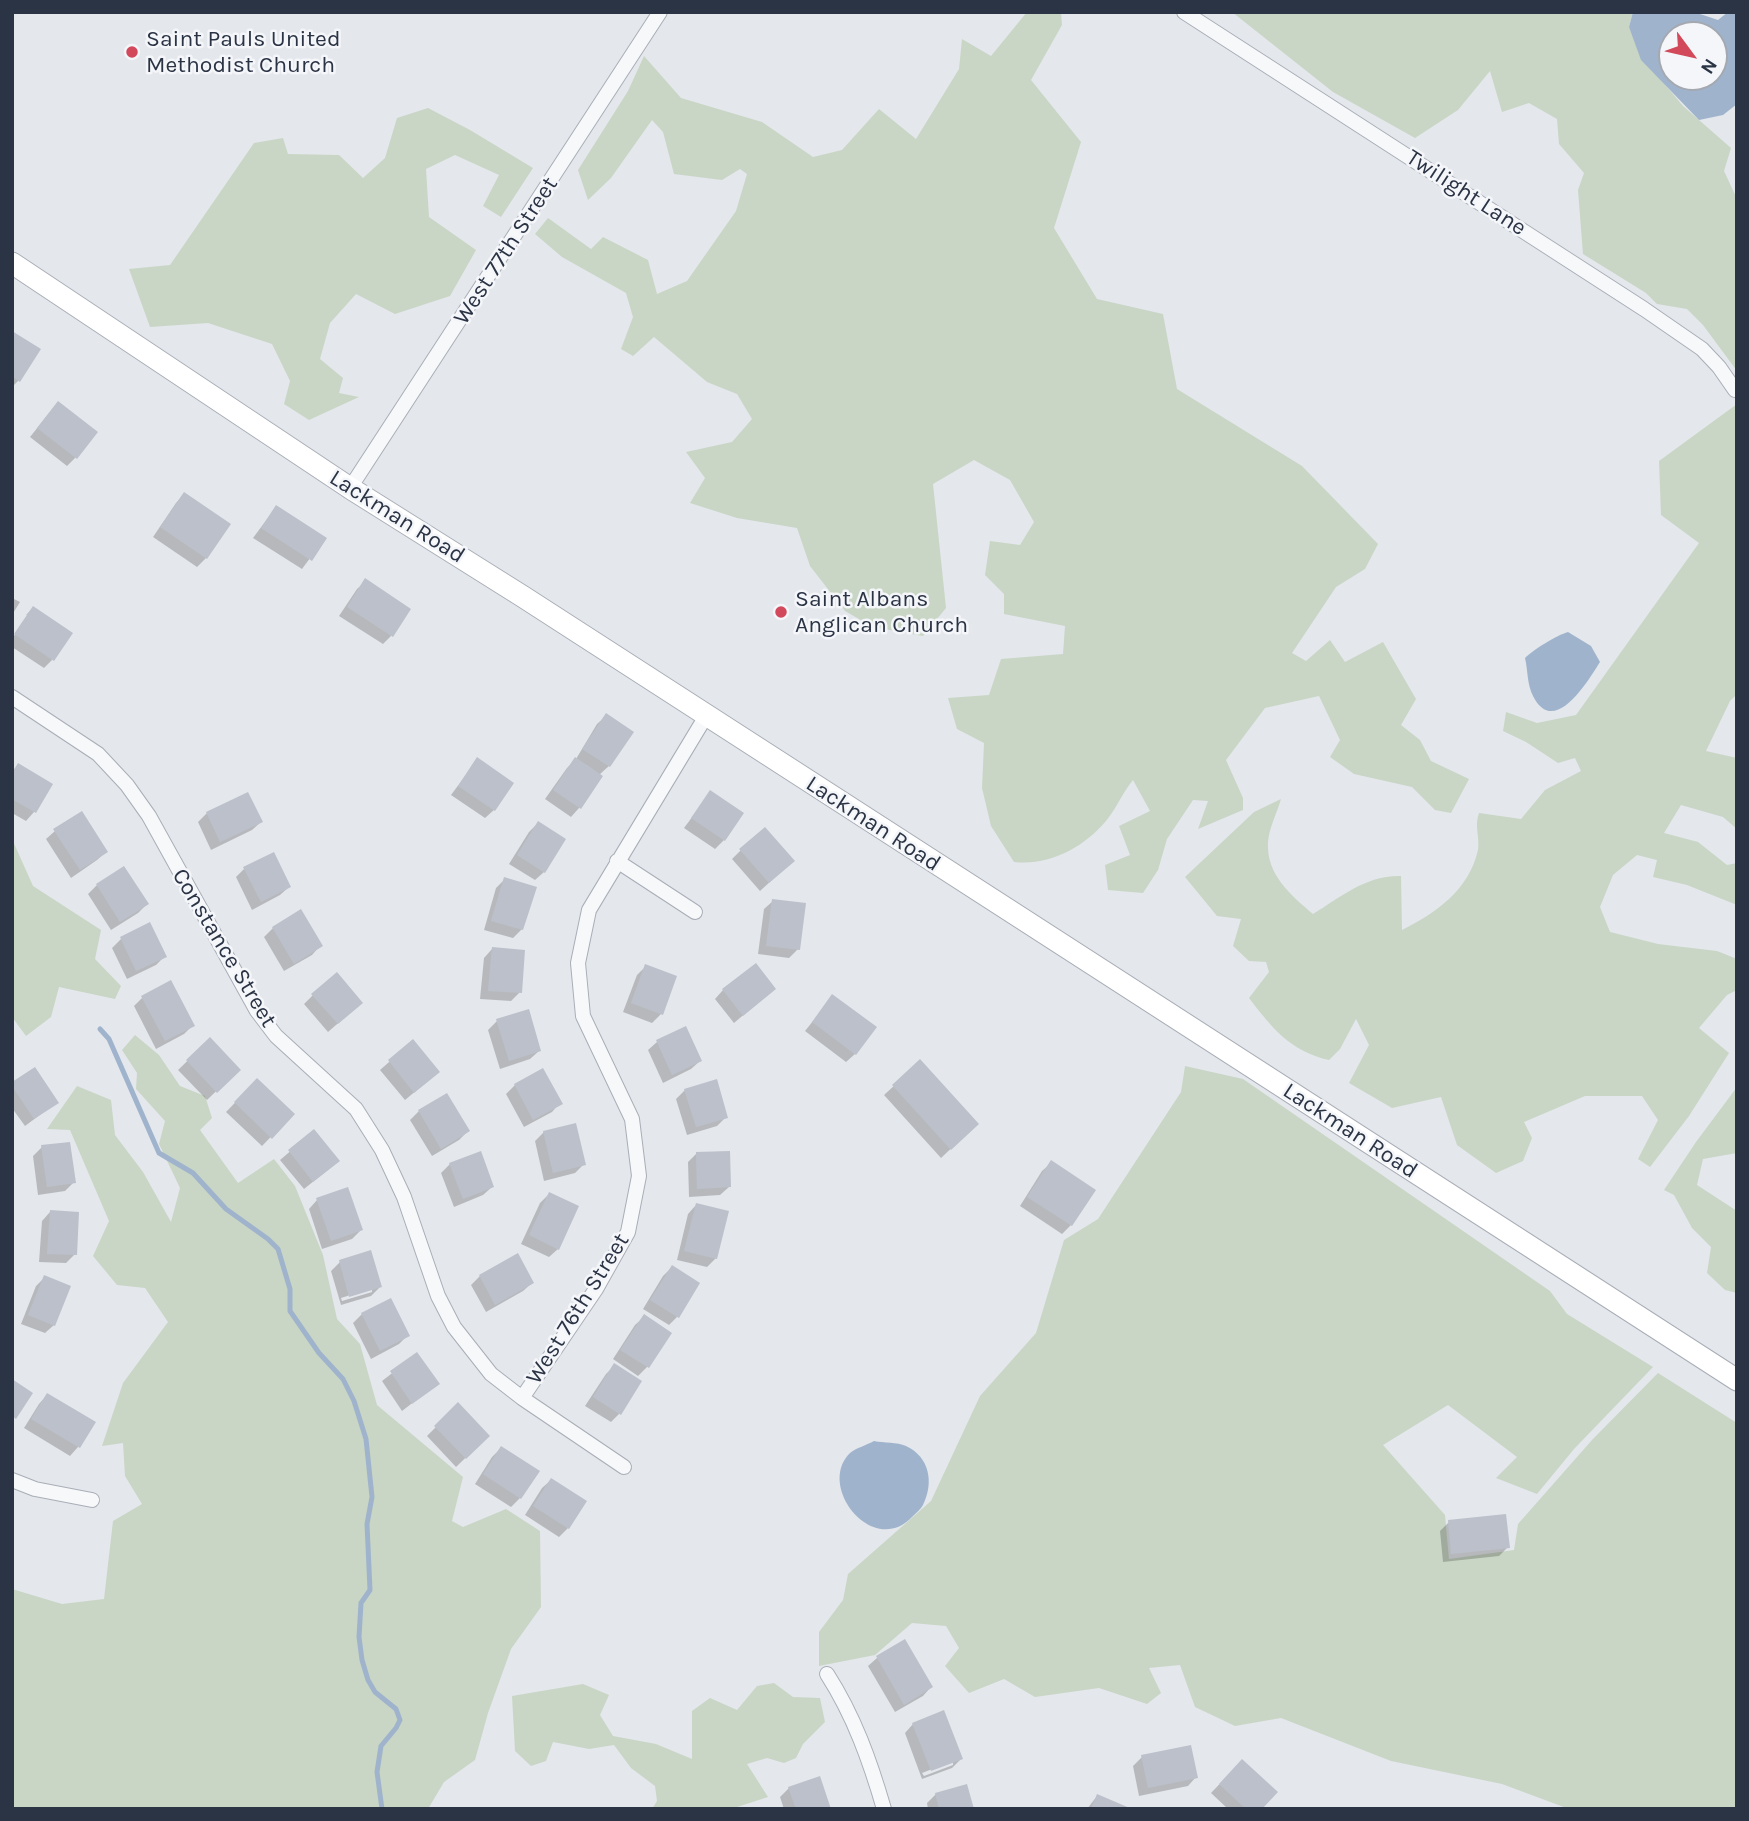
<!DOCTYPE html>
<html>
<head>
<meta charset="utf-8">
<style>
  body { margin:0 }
  #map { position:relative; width:1749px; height:1821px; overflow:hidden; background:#e4e7ec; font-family:Karla,sans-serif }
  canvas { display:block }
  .frame { position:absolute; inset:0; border:14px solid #2b3445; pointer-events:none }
  .north { position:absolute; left:1658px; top:21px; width:70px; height:70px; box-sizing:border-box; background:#f4f6f9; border:2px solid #a4a8b1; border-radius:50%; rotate:123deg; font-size:19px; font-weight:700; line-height:28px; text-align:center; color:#2b3445 }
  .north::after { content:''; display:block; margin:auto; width:24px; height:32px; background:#d1495b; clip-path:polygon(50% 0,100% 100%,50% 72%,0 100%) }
</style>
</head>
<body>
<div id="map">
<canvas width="1749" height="1821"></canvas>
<div class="frame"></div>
<div class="north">N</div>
</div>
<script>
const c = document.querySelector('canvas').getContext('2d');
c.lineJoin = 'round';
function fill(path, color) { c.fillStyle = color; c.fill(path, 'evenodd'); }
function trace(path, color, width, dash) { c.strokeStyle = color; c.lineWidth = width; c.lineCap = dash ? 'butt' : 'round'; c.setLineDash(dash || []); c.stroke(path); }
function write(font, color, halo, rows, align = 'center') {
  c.font = font + ' Karla,sans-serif'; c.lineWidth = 5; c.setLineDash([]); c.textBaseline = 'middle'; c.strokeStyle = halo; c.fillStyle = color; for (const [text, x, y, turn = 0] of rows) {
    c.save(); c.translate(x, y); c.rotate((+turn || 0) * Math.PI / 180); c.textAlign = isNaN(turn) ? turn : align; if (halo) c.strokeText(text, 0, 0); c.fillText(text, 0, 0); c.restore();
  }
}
const green = new Path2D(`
  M1027,12H1061L1062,25L1031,80L1081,142L1054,228L1097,299L1163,314L1177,389L1302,466L1378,544L1365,569L1336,587L1292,653L1306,661L1330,640L1345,662L1383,642L1416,699L1401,725L1420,740L1431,761L1469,779L1451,813L1435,810L1412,787L1354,774L1330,757L1340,740L1319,696L1265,708L1226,760L1243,798V810L1198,829L1208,801L1193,800L1167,839L1158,870L1143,893L1108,890L1105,865L1130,855L1119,826L1150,811L1133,780C1123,792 1116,809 1106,821C1083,848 1049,866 1014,862L991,826L982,788L984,743L957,729L948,698L989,695L1001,659L1063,654L1065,626L1004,614V594L985,575L990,541L1020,545L1034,522L1010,480L974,460L933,484L946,608L923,636L873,627L845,611L810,566L797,528L737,518L690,503L705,478L686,452L732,442L752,419L737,394L707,382L654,337L633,356L621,349L633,317L626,293L562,257L535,234L548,218L591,249L603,237L648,260L657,294L687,281L736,211L747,174L740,169L722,180L674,174L663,132L652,120L611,178L588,200L578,170L628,91L644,56L681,98L762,122L813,157L842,150L879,109L916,139L959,69L962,39L991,56Z
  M1232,12H1633L1629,27L1663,82L1683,106L1731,148L1724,171L1737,199V371L1703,325L1687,309L1657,304L1646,293L1583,254L1578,190L1584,173L1559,144L1557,119L1529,103L1502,112L1490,71L1458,110L1415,138L1333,92Z
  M428,108L470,130L533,168L501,217L483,206L499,175L455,155L426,169L429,217L476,250L450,296L395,314L356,294L330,323L320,359L343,378L339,393L359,397L309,420L284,404L290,381L272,344L208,323L150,327L129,269L170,265L254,143L283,138L288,154L339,155L363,178L385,158L397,118Z
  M1737,404V694L1730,701L1706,751L1737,758V829L1723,817L1681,805L1664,833L1698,842L1727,865L1737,863V905L1687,885L1653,877L1657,860L1637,855L1613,875L1600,907L1610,932L1658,944L1717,951L1737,959V990L1727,995L1699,1028L1729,1053L1689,1116L1650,1167L1638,1159L1658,1120L1642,1096H1585L1524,1122L1532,1138L1523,1161L1496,1173L1457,1145L1441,1097L1392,1108L1349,1083L1369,1045L1356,1019L1340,1049L1329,1060C1290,1051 1272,1028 1249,998L1269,972L1266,962L1249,961L1233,946L1241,919L1217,916L1185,877L1254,812L1281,799C1277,813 1269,828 1268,842C1266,875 1291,895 1313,914C1341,897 1366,875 1401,876L1402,930C1436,913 1469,890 1478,850C1480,837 1474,826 1479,813L1521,819L1545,790L1581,771L1575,758L1558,763L1526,742L1503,731L1506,712L1537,723L1576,715L1699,543L1661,515L1659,461Z
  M12,839L33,886L101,930L95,959L121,986L115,999L59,987L51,1017L26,1036L12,1017Z
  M135,1035L159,1055L180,1086L205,1096L212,1118L200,1130L238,1183L274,1159L295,1186L323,1255L337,1319L360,1344L377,1405L463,1477L452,1521L463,1527L506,1509L540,1531L541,1607L511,1649L488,1713L475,1760L444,1782L428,1809H12V1589L62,1604L104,1599L113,1521L142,1504L125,1476L123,1443L102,1446L123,1383L168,1322L145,1288L117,1285L93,1256L109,1221L70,1130L47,1129L77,1086L111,1100L115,1135L143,1172L171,1222L180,1188L159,1144L165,1121L136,1089L137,1073L122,1050Z
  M1185,1066L1243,1079L1550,1291L1567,1314L1653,1367L1574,1449L1537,1494L1496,1478L1517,1457L1448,1405L1383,1445L1445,1515L1449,1559L1514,1550L1518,1524L1592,1440L1658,1373L1737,1423V1805L1734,1808L1569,1809L1502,1784L1391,1761L1281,1718L1235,1726L1195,1707L1180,1665L1149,1668L1161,1693L1147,1704L1099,1688L1035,1697L1004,1679L969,1693L945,1666L959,1648L946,1626L912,1623L875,1655L819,1666V1632L843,1600L848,1574L931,1501L980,1396L1036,1333L1064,1240L1098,1219L1181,1092Z
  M1737,1087V1153L1703,1159L1697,1185L1737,1211V1293L1725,1290L1707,1273L1711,1247L1692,1228L1674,1195L1664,1190L1696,1142Z
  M774,1683L793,1697L820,1698L825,1722L803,1744L796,1758L784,1763L767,1758L747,1764L768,1797L731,1809H652L657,1801L655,1786L631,1768L614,1745L589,1749L553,1742L546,1761L531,1766L515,1751L512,1696L583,1684L609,1695L600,1715L613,1736L656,1744L692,1759V1711L710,1698L737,1710L757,1686Z`);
const water = new Path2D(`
  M1633,12H1694L1718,20L1728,12H1737V104L1723,115L1699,120L1641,60L1629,27ZM1672,35H1714V77H1672Z
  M1568,632L1591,646L1600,662C1588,681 1554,738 1533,696C1527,684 1528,671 1525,658C1533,650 1557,635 1568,632Z
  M874,1441C884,1443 897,1442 906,1446C930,1457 934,1483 923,1505C921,1509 916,1513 912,1517C873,1558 816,1486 850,1453C856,1448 867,1445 874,1441Z`);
const shadow = new Path2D(`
  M13,333L19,380L12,387Z
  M50,412L76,457L67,466L30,437Z
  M184,494L206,558L197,567L153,537L176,503Z
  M276,507L325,538L302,569L253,538Z
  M366,581L391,636L383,644L339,616L357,589Z
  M12,598L20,602L12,615Z
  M33,608L52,660L44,668L12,647V639L28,615H26Z
  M606,716L609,766L599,775L601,776L579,808L571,817L545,799L567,768L576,759L597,724Z
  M477,760L494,810L485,818L451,795Z
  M19,765L51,785L34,812L26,821L12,813V771Z
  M710,793L724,840L715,849L684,828Z
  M207,813L261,822L252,830L211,850L198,822Z
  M538,823L544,872L535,880L509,864L529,832Z
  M55,831L106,852L97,860L71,878L46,839Z
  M741,850L784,869L760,891L732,859Z
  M244,869L289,887L280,895L252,910L236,877Z
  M505,879L522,929L513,938L484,930L496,888Z
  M97,885L147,904L138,913L111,930L88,894Z
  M773,901L798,949L789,958L758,954L764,909Z
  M149,925L165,956L156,965L127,979L112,948L121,939Z
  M273,928L320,946L312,955L284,971L264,937Z
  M492,949L520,992L511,1001L480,999L484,958Z
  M646,966L661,1014L652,1023L623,1012L637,975Z
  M774,989L734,1023L715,999L723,990Z
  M313,995L352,1011L328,1032L304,1004Z
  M833,996L855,1054L846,1062L805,1031Z
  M142,998L193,1025L184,1034L156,1049L134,1006Z
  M497,1021L539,1051L530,1059L500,1069L488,1030Z
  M685,1028L700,1061L691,1069L663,1083L648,1050L657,1042Z
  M210,1039L239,1069L207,1100L178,1070Z
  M413,1041L429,1080L405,1100L380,1070Z
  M920,1062L977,1124L941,1158L884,1095Z
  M542,1070L560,1103L552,1112L524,1127L506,1094L515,1085Z
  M257,1080L293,1114L262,1146L226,1112Z
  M12,1085L56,1103L25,1126L12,1108Z
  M685,1090L726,1117L717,1126L687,1135L676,1099Z
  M419,1111L468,1131L459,1140L432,1156L410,1120Z
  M314,1131L329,1169L304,1189L280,1160Z
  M544,1132L584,1164L575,1173L544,1181L535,1141Z
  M42,1147L74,1182L65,1191L38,1195L33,1156Z
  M697,1153L729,1187L720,1195L689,1197L688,1162Z
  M1051,1163L1071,1225L1062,1234L1020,1206L1042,1171Z
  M450,1164L492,1187L483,1195L454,1207L441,1173Z
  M549,1194L558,1249L549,1257L521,1244L540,1203Z
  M317,1200L361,1230L352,1239L322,1249L309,1209Z
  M696,1205L716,1258L707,1267L677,1260L688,1214Z
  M50,1212L75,1254L66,1263L39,1262L42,1221Z
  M517,1256L532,1283L523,1291L486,1312L471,1285L480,1276Z
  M340,1262L380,1287L371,1296L341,1305L331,1271ZM372,1288V1292L342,1301L341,1298Z
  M672,1267L677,1317L669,1325L643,1309L663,1276Z
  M45,1277L54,1325L45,1333L21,1324L36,1286Z
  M362,1314L408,1335L399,1344L371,1359L353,1323Z
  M644,1317L669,1333L647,1367L638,1376L613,1359L635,1325Z
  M417,1354L437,1384L402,1411L382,1381Z
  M615,1365L619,1414L611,1422L585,1406L606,1374Z
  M47,1395L93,1422L78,1447L70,1456L24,1428L39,1404Z
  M458,1405L488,1436L456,1467L427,1436Z
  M501,1448L537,1472L520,1498L511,1507L475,1484L492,1457Z
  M551,1480L585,1502L568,1528L559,1537L525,1515L542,1488Z
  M1449,1522L1508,1547L1499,1556L1443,1562L1440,1531Z
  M904,1642L931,1687L923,1696L895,1712L868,1666L877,1658Z
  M913,1724L961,1759L952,1768L922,1779L905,1733ZM953,1761V1765L924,1776L922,1773Z
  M1142,1757L1196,1777L1188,1786L1139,1796L1133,1766Z
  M1233,1770L1260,1809H1228L1211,1793Z
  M789,1788L829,1809H784L780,1797Z
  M936,1794L972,1809H928L927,1803Z
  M1097,1796L1125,1809H1087Z`);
const stream = new Path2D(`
  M100,1029L109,1039L159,1153L193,1173L226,1209L268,1239L278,1249L290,1289V1311L319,1353L343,1379L354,1401L366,1439L372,1497L367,1524L370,1590L361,1603L359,1637L362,1660L368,1680L375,1692L396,1709L400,1720L396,1728L381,1746L377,1772L382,1809`);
const building = new Path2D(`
  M12,331L41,349L20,382L12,376Z
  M58,401L98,432L77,459L37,428Z
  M184,492L231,524L207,559L160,527Z
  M276,505L327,538L312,561L261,528Z
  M365,578L411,609L393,637L347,607Z
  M33,606L73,633L54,661L14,634Z
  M606,713L634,732L610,767L582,749Z
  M477,757L514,783L495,811L458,786Z
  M575,757L603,776L581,809L553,790Z
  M18,763L53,784L36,813L12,799V773Z
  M710,790L744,813L725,841L691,818Z
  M248,792L263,822L220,842L206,812Z
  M82,811L108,852L80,870L53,829Z
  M538,821L566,839L545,873L517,855Z
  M765,827L795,861L769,883L739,849Z
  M274,852L291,887L261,902L243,867Z
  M124,866L149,904L120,922L96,884Z
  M504,877L537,887L523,930L491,921Z
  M772,899L806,903L800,950L766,946Z
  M301,909L323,946L294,964L272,927Z
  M150,922L167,957L136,971L120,937Z
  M492,947L525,950L522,993L488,991Z
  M756,963L776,989L743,1016L722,989Z
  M645,964L677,976L663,1015L631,1003Z
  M337,972L363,1003L338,1024L311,994Z
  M171,980L195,1026L165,1041L141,996Z
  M832,994L877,1027L856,1055L812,1022Z
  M529,1009L541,1051L509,1061L496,1019Z
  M686,1026L702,1061L672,1075L656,1040Z
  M210,1037L241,1070L217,1093L186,1060Z
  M413,1039L440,1072L414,1093L388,1060Z
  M920,1059L979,1124L951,1150L892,1085Z
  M35,1067L59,1103L34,1119L12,1086V1082Z
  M543,1068L563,1104L533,1120L514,1084Z
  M257,1078L295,1114L272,1139L234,1102Z
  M717,1079L728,1118L696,1127L684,1089Z
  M447,1093L470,1131L441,1149L418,1110Z
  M576,1123L586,1165L553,1173L543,1131Z
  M314,1129L340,1161L313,1182L288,1150Z
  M70,1142L76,1183L47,1187L41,1145Z
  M481,1151L494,1187L463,1199L449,1163Z
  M730,1151L731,1187L697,1189L696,1152Z
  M1051,1160L1096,1190L1072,1226L1027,1197Z
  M348,1187L363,1230L331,1241L316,1198Z
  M549,1192L579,1206L559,1250L529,1235Z
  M696,1203L729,1211L717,1259L684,1251Z
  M50,1210L79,1212L77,1255L47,1254Z
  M371,1250L382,1287L349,1297L339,1260Z
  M518,1253L534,1283L495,1305L479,1275Z
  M672,1265L700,1283L679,1318L650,1300Z
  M44,1275L71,1286L55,1326L28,1315Z
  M391,1298L410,1336L380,1351L361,1313Z
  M644,1314L672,1333L649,1368L620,1350Z
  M417,1352L440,1384L412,1404L390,1371Z
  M614,1363L642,1381L621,1415L593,1397Z
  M12,1379L33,1393L16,1419L12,1416Z
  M47,1393L96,1422L80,1448L31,1419Z
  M458,1402L490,1436L466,1459L434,1426Z
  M501,1446L540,1471L521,1499L483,1474Z
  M551,1478L587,1501L569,1529L533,1506Z
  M1506,1514L1510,1548L1451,1554L1448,1520Z
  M905,1639L933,1687L904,1705L876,1656Z
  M944,1710L963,1759L931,1771L912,1723Z
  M1191,1745L1198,1778L1148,1788L1141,1755Z
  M1242,1759L1278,1792L1262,1809H1246L1219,1784Z
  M820,1776L831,1809H796L788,1787Z
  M967,1784L974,1809H939L935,1793Z
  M1097,1794L1132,1809H1091Z`);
const minor = new Path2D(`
  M1184,12L1644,309L1702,349L1719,367L1735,390
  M350,488L660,12
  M12,697L98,754L127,785L149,816L257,1011L276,1036L356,1109L382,1150L404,1197L438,1296L454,1327L491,1374L522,1398L624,1467
  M617,861L695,912
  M522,1398L596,1289L628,1232L639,1176L632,1119L583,1016L578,963L589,910L706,716
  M12,1480L35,1489L92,1500
  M827,1674C854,1716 870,1761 884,1809`);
const secondary = new Path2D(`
  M12,263L350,488L522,596L1737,1380`);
const markers = [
  [132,52,7,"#d1495b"],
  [781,612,7,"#d1495b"]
];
const poiNames = [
  ["Saint Pauls United",146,39],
  ["Methodist Church",146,65],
  ["Saint Albans",795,599],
  ["Anglican Church",795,625]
];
const streetNames = [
  ["Twilight Lane",1466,193,33],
  ["West 77th Street",506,251,-57],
  ["Lackman Road",397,517,32],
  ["Lackman Road",873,824,33],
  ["Constance Street",224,948,59],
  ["Lackman Road",1350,1131,33],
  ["West 76th Street",578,1309,-58]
];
fill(green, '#c9d6c5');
fill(water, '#9fb4cc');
fill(shadow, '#0003');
trace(stream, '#9fb4cc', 5);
fill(building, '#bbc0ca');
trace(minor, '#a9aeb7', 16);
trace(secondary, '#a9aeb7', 23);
trace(minor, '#f7f8fa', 14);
trace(secondary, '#fff', 21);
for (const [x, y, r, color] of markers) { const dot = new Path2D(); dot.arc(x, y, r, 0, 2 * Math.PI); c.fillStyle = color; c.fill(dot); trace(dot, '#f4f6f9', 2.5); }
write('23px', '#2b3445', '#f4f6f9', poiNames, 'left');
write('23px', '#2b3445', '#f4f6f9', streetNames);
</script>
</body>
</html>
